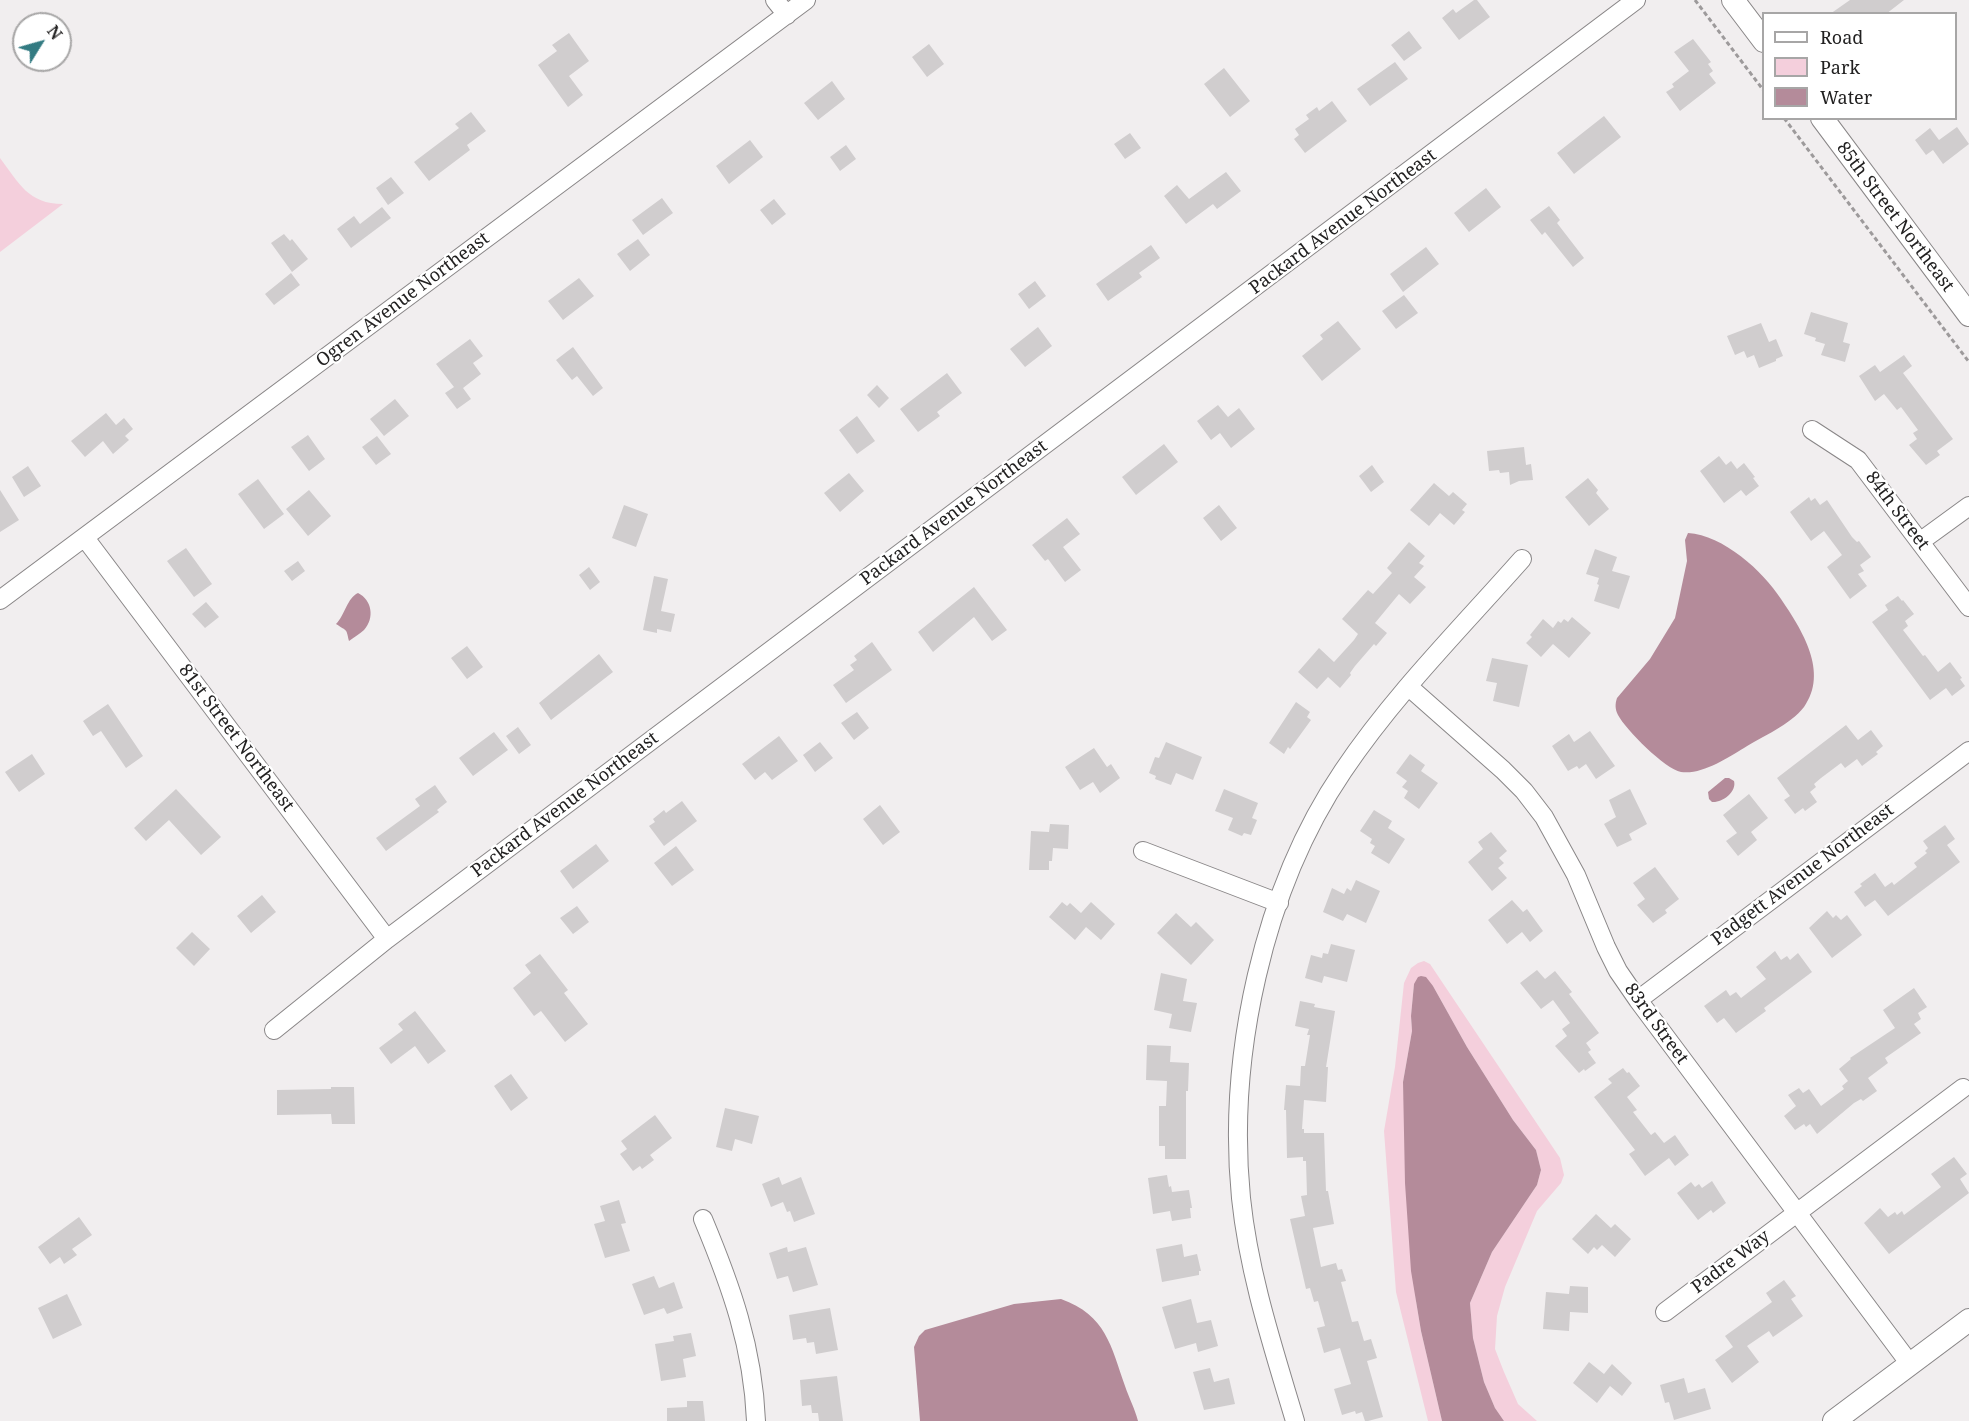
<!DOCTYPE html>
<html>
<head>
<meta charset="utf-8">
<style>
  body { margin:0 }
  #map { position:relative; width:1969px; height:1421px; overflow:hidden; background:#f1eeef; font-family:"Noto Serif",serif }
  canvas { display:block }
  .legend { position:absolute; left:1762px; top:12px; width:195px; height:108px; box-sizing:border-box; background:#fff; border:2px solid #a7a6a6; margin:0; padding:8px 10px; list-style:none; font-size:18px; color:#222121 }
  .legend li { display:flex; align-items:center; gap:12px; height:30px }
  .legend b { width:30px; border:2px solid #a7a6a6 }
  .north { position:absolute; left:12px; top:12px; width:60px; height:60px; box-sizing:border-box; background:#fff; border:2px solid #a7a6a6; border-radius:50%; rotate:53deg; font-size:16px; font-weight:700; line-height:24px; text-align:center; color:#222121 }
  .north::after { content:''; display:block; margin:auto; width:21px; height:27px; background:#337b82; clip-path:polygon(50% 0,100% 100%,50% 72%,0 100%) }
</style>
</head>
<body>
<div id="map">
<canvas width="1969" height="1421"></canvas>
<ul class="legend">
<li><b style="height:8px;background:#fff"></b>Road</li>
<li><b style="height:16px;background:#f4cfdc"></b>Park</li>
<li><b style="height:16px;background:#b48b9a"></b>Water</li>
</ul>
<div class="north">N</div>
</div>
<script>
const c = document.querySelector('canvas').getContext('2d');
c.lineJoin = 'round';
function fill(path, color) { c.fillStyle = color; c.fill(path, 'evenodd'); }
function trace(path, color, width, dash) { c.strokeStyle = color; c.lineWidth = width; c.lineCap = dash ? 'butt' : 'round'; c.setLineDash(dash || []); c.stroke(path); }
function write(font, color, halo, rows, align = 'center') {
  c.font = font + ' "Noto Serif",serif'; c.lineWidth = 4.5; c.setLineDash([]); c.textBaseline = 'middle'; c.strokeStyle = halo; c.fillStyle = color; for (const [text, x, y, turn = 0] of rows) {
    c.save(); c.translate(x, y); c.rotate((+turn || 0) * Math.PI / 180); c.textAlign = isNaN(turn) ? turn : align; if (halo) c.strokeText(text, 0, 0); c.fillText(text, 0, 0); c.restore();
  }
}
const green = new Path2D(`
  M0,158C19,183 28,204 63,204L0,252Z
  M1424,961L1430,964L1560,1158L1564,1175L1561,1183L1537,1211L1505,1287L1497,1316L1495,1349L1504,1372L1518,1404L1537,1421H1504L1495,1408L1484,1382L1473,1338L1470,1303L1492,1252L1537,1185L1541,1170L1536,1150L1513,1120L1467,1047L1433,986L1414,984L1411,1016L1412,1031L1403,1082L1416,1301L1421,1331L1442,1421H1428L1396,1292L1384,1131L1395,1067L1404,983L1411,968L1418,963Z`);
const water = new Path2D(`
  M1688,533C1723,535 1763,571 1781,599C1802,630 1829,672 1804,707C1790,725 1763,736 1744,748C1727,758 1702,775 1681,772C1665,769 1626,730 1618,715C1615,709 1615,704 1617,698L1650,659L1675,618L1687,561L1685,540Z
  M358,593C372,600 375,618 364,630C360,634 354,637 349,641C346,628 348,632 336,624C345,615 347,598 358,593Z
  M1725,778H1729L1734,781C1737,792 1722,803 1712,802L1709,799L1708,792Z
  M1421,976L1426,977L1433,986L1467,1047L1513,1120L1536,1150L1541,1170L1537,1185L1492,1252L1470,1303L1473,1338L1484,1382L1495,1408L1504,1421H1442L1421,1331L1411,1271L1405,1183L1403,1082L1412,1031L1411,1016L1414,984L1418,977Z
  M1061,1299C1106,1315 1111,1346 1125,1386C1129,1398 1135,1409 1138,1421H920L914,1347L919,1336L925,1330L1014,1304Z`);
const building = new Path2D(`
  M1474,0H1477L1490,17L1459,40L1442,18L1453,9L1456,13Z
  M1850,0H1904L1886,14H1830Z
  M1409,31L1422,48L1404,61L1391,45Z
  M569,33L589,61L569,76L583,95L568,107L538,65L557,51L552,45Z
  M1693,39L1711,62L1708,64L1713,71L1709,74L1716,83L1680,111L1666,92L1674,87L1672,84L1689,71L1674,52Z
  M929,44L944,64L927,77L912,57Z
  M1395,62L1408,79L1370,106L1357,89Z
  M1224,68L1250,101L1230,117L1204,84Z
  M832,81L845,99L818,120L804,103Z
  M1332,101L1347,121L1305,153L1294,139L1299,135L1295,129L1309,119L1306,115L1317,107L1319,111Z
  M471,112L486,131L467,145L470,150L429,181L414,162L459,128L455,124Z
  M1604,116L1621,137L1574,174L1557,153Z
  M1957,127L1969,144L1943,164L1933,150L1926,155L1915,140L1930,128L1939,140Z
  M1130,133L1141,148L1125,159L1114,144Z
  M750,140L763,157L729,184L716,166Z
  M846,145L856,159L840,171L830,157Z
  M1226,172L1241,191L1217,209L1213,204L1186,224L1164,196L1177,185L1189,199Z
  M391,177L404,193L388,205L376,188Z
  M1486,188L1501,207L1469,232L1454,213Z
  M662,198L673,213L643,235L632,220Z
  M774,199L786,214L772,225L760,210Z
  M1549,206L1560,220L1557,223L1584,258L1573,267L1545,232L1542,235L1530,220Z
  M382,207L391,218L351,248L337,229L354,216L360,224Z
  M284,234L290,241L292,239L308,259L292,272L271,243Z
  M638,239L650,255L630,271L617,254Z
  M1151,245L1160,258L1139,273L1142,277L1108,301L1096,284Z
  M1426,247L1439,264L1403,292L1390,274Z
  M291,273L300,285L274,305L265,294Z
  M579,278L594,296L563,320L548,301Z
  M1035,281L1046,296L1029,309L1018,294Z
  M1404,295L1418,313L1396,329L1382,311Z
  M1811,312L1848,323L1843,342L1850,344L1845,362L1821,355L1825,344L1815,341L1816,338L1804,334Z
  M1338,321L1361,349L1322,381L1302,356L1323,339L1320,335Z
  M1761,323L1769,342L1776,339L1783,356L1776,359V361L1759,368L1754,355L1747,358L1744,351L1735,355L1727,336Z
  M1038,327L1052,346L1025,367L1010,349Z
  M470,339L483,356L473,363L481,374L463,388L471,399L457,409L445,393L454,387L436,364Z
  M573,347L603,388L593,396L577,376L572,380L556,360Z
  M1904,355L1912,366L1903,373L1953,439L1937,451L1940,455L1926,465L1909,445L1917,439L1913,433L1918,430L1901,407L1897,410L1884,394L1875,401L1859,376L1875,365L1880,372Z
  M947,373L962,393L937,412L940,416L918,432L900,409Z
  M877,385L889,398L879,408L867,395Z
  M395,399L409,416L384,436L370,419Z
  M1218,405L1228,417L1239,408L1255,429L1231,448L1220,433L1211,440L1197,421Z
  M106,413L116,425L124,418L133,429L125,436L129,440L113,454L103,441L85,457L71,441Z
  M857,416L875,441L857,454L839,430Z
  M308,435L325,459L309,471L291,447Z
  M377,436L391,454L376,465L362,447Z
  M1164,444L1178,462L1136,495L1122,477Z
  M1524,447L1526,465L1531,464L1533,480L1519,481L1510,485L1509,472L1500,473L1499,470L1489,471L1487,451Z
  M1719,456L1726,465L1731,461L1737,469L1744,463L1755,477L1753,478L1759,486L1746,496L1741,490L1724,503L1700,471Z
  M1372,465L1384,482L1371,492L1359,476Z
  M28,466L41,486L24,497L12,477Z
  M849,473L864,491L840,512L824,493Z
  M1588,478L1598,490L1596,493L1609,509L1589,526L1565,497Z
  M258,479L284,514L264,529L238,494Z
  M1434,483L1449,496L1453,492L1467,504L1462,510L1465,512L1454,525L1440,513L1429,526L1410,510Z
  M0,490L19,520L0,532Z
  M309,490L331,516L308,536L286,509Z
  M1809,497L1811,501L1815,498L1820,505L1827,500L1852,537L1857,542L1859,541L1871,557L1860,565L1864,571L1858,574L1867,586L1850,599L1827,567L1842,555L1824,531L1811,541L1790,512Z
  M624,505L648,514L636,547L612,538Z
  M1219,505L1237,528L1221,541L1203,518Z
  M1067,518L1080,534L1063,547L1081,570L1065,582L1048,559L1045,561L1032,545Z
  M1409,542L1425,556L1419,563L1424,566L1414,577L1426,587L1410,604L1399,594L1380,617L1375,623L1387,633L1376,646L1374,644L1355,666L1350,673L1351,675L1340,688L1328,677L1317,689L1298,672L1319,648L1334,662L1354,640L1358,634L1342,619L1368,590L1373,594L1392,573L1387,568Z
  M186,548L212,584L194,597L167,561Z
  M1595,549L1617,557L1612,571L1630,576L1619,609L1594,601L1599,585L1597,584L1599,578L1586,574Z
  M298,561L305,571L292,581L284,571Z
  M589,567L600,582L590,590L579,575Z
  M654,576L668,579L661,611L675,614L671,632L657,629V633L643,630Z
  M974,587L1007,630L992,641L974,617L933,652L918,632Z
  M1898,596L1902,601L1903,600L1914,614L1905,621L1908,626L1903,630L1923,656L1925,655L1938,672L1950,662L1962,678L1960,679L1965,686L1952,696L1946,688L1930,700L1872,622L1888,610L1885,605Z
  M206,602L219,617L205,628L192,614Z
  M1572,617L1591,633L1569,658L1553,644L1541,657L1526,643L1532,637L1530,635L1543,619L1553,628L1558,621L1561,623L1564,619L1568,622Z
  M872,642L892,670L846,703L833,685L854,670L850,665L857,660L854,656Z
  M467,646L483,667L467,679L451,658Z
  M599,654L613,672L551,720L539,703Z
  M1492,658L1528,665L1519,707L1493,701L1497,683L1486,681Z
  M1296,702L1310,712L1307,717L1311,720L1290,749L1288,747L1284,754L1269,743Z
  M108,704L143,756L126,768L101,731L93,736L83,721Z
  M857,712L869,728L854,740L841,723Z
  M1846,725L1858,740L1871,730L1883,746L1876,752L1878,754L1862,766L1857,759L1845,768L1841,763L1821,778L1814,784L1816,787L1810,792L1817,802L1805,811L1803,808L1795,814L1784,800L1790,796L1777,778Z
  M518,727L531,745L519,754L506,736Z
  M1590,731L1615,766L1596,779L1586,764L1579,769L1577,766L1568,771L1552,746L1569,734L1574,742Z
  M494,732L508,750L473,776L459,758Z
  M779,736L798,761L772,780L765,772L755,780L742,764Z
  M820,742L833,758L815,772L803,755Z
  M1166,742L1202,757L1193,780L1176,773L1171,785L1155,779L1156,776L1149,773L1155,757L1159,758Z
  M1094,748L1107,767L1111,764L1120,778L1100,793L1093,782L1080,790L1065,767Z
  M32,754L45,774L19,792L5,772Z
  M1410,754L1425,765L1421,771L1438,783L1419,809L1404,798L1408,791L1402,787L1407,781L1396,773Z
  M435,785L447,802L437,810L439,812L386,851L376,838L420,806L415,799Z
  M176,789L221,837L201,855L169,820L146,841L134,828Z
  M1224,789L1258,803L1252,818L1257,820L1251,835L1244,833L1242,836L1228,830L1233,818L1215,811Z
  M1630,789L1647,824L1629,834L1632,840L1617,847L1604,824L1616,817L1609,800Z
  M1749,794L1768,818L1751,832L1757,840L1738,856L1726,841L1737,833L1723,815Z
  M682,801L697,821L664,846L649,826L655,822L653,819L664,810L666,813Z
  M880,805L900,832L883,845L863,819Z
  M1374,810L1392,821L1388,828L1405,839L1389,864L1371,853L1375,846L1370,843L1372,839L1360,831Z
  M1050,824L1069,825L1068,849L1053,848L1052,861H1049V870H1029L1031,831L1049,832Z
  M1945,825L1955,839L1947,845L1960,862L1888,916L1875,900L1865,907L1854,892L1862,886L1860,884L1875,873L1885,887L1892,882L1894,885L1917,867L1914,863L1927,853L1925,851L1928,848L1923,841Z
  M1491,832L1507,851L1499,858L1504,863L1498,868L1507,878L1492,891L1468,862L1483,849L1478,842Z
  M596,844L609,861L573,889L560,871Z
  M676,846L694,870L672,886L654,863Z
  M1655,867L1679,899L1665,910L1667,913L1653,923L1637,905L1645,899L1633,883Z
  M1356,880L1380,891L1366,923L1347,914L1343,921L1323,912L1332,888L1344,894L1347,888L1351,891Z
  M262,895L276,912L251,933L237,916Z
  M1512,900L1523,912L1527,909L1543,931L1530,942L1522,932L1507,944L1488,920Z
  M1062,902L1067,906L1070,903L1081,913L1091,902L1115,924L1101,940L1086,927L1075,940L1049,917Z
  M577,906L589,922L573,934L560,918Z
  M1827,911L1833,918L1836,915L1841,920L1847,915L1862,935L1832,958L1809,928Z
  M1176,913L1191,927L1196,922L1214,940L1191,965L1157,933Z
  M192,932L210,949L194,966L176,948Z
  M1331,944L1355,950L1347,982L1324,976L1322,983L1305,978L1311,955L1322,958L1323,953L1328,954Z
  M1775,951L1781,960L1787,956L1790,960L1798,953L1812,972L1764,1008L1766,1011L1736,1033L1724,1018L1717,1023L1704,1006L1726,990L1730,996L1736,992L1741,998L1766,979L1756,967Z
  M540,954L568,990L564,993L588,1024L565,1042L541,1011L534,1016L513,988L531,973L525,965Z
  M1537,970L1545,979L1555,971L1572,992L1569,994L1599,1033L1586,1043L1591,1050L1588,1052L1596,1063L1585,1071L1584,1069L1579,1073L1555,1046L1567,1036L1562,1029L1570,1023L1553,1000L1541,1009L1520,983Z
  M1161,973L1187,979L1183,1001L1197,1003L1191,1032L1169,1028L1172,1014L1154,1010Z
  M1914,988L1927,1007L1918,1013L1921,1019L1914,1024L1921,1033L1885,1058L1888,1063L1868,1078L1877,1091L1863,1101L1861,1099L1854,1103L1817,1134L1810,1124L1806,1127L1804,1124L1795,1130L1784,1116L1796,1106L1788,1095L1799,1088L1803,1093L1809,1089L1821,1106L1844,1089L1842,1086L1848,1081L1839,1069L1851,1059L1850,1058L1895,1028L1883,1010Z
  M1300,1001L1315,1004L1314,1007L1335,1011L1326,1067H1328L1326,1102L1304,1100L1302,1129H1304V1133H1324L1326,1191H1328L1334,1224L1313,1228L1321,1267L1336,1263L1338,1270L1342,1269L1346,1281L1341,1282L1352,1322L1358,1321L1364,1341L1371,1339L1377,1358L1367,1361L1383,1417L1368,1421H1365L1362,1412L1356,1414L1355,1411L1342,1415L1334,1389L1351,1384L1340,1348L1324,1353L1317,1328L1325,1326L1318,1301L1314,1302L1310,1288L1306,1289L1290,1219L1305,1216L1301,1196L1307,1195L1306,1161H1303V1157L1287,1158L1286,1110H1284L1286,1085L1300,1086L1301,1066H1305L1310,1035H1307L1309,1029L1295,1026Z
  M415,1011L446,1051L428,1064L415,1046L391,1064L379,1048L403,1030L398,1024Z
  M1147,1045L1171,1046L1170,1062L1189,1063L1188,1091H1186V1159H1165V1146H1159V1106H1166L1167,1081L1146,1080Z
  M1623,1068L1627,1073L1629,1072L1640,1086L1627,1097L1637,1110L1633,1112L1651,1135L1655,1132L1664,1143L1675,1135L1689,1155L1675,1166L1669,1158L1645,1176L1629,1154L1635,1150L1594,1097L1612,1083L1608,1079Z
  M511,1074L528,1098L511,1111L494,1086Z
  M331,1087H354L355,1124H332L331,1114L277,1115V1090L331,1089Z
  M725,1108L759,1116L752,1144L735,1139L732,1151L716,1147Z
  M655,1115L672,1138L650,1155L654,1160L642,1169L640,1166L633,1171L620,1154L627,1149L621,1141Z
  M1954,1157L1967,1174L1960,1179L1969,1193L1889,1254L1864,1223L1880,1208L1888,1217L1895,1212L1897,1215L1902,1211L1904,1215L1941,1187L1931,1174Z
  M1167,1175L1169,1187L1171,1186L1172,1192L1189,1190L1192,1208H1190L1191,1218L1172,1221L1170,1211L1153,1214L1148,1178Z
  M779,1177L782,1185L801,1177L815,1214L794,1222L790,1211L787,1212L783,1202L771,1207L762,1184Z
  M1712,1181L1726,1203L1713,1213L1711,1210L1698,1220L1677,1193L1691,1182L1695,1187L1699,1184L1702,1188Z
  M619,1200L626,1223L621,1224L630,1251L605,1258L594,1224L605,1221L600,1206Z
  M1596,1214L1611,1228L1615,1224L1631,1239L1615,1257L1602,1245L1597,1250L1594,1247L1588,1254L1572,1239Z
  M79,1217L92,1235L72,1249L77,1255L64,1264L60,1257L50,1264L38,1247Z
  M1182,1244L1184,1257L1197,1254L1201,1271H1199V1275L1162,1282L1156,1249Z
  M787,1247L788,1252L806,1247L818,1285L793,1292L788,1276L777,1279L769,1253Z
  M654,1276L659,1288L674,1282L683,1308L667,1314L664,1308L644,1315L632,1284Z
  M1784,1280L1796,1296L1791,1299L1803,1316L1773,1337L1769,1331L1747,1346L1759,1362L1732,1383L1715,1360L1733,1347L1725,1336L1772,1302L1766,1293Z
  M1570,1286L1588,1287V1313L1570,1312L1569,1331L1543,1329L1546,1292L1569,1294Z
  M67,1294L82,1325L53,1339L38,1308Z
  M1191,1299L1197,1323L1211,1320L1218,1346L1198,1352L1196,1343L1175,1349L1162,1307Z
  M830,1308L838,1350L816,1354L814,1342L807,1343L806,1338L793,1340L789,1315Z
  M691,1333L696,1356L683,1359L686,1377L661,1381L655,1344L674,1341L673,1336Z
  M1589,1362L1604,1374L1612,1364L1632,1383L1622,1396L1610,1386L1597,1403L1573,1383Z
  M1210,1368L1214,1382L1229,1378L1235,1404L1204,1410L1193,1372Z
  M837,1376L843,1421H819L818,1413H812L811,1405L802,1406L800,1380Z
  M1684,1378L1688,1393L1705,1388L1711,1409L1674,1420L1669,1402L1665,1403L1660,1385Z
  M687,1401H703L705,1421H667V1408L687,1407Z`);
const path = new Path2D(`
  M1695,0L1764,91
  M1784,118L1969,362`);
const minor = new Path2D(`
  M775,0L787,15
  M1812,430L1858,460L1969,607
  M85,538L387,939
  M1921,541L1969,506
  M0,600L806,0
  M1409,687L1503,770L1524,791L1544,817L1576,875L1606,947L1618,971L1638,1000L1910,1364
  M1143,851L1279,903
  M1638,1000L1969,751
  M274,1030L387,939L1636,0
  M703,1219C731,1286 753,1347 756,1421
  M1665,1312L1963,1088
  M1295,1421C1273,1347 1249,1275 1241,1198C1227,1057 1263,889 1343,771C1394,695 1461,628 1522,559`);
const tertiary = new Path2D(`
  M1733,0L1764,41
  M1822,118L1969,315
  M1834,1421L1969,1320`);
const streetNames = [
  ["85th Street Northeast",1895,217,53],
  ["Packard Avenue Northeast",1343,222,-37],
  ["Ogren Avenue Northeast",403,300,-37],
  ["84th Street",1897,511,53],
  ["Packard Avenue Northeast",954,513,-37],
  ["81st Street Northeast",236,738,53],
  ["Packard Avenue Northeast",565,805,-37],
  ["Padgett Avenue Northeast",1803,875,-37],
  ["83rd Street",1656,1024,54],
  ["Padre Way",1731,1262,-37]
];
fill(green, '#f4cfdc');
fill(water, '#b48b9a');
fill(building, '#d0cdce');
trace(minor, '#898687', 20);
trace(tertiary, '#898687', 24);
trace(path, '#9d9a9b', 3, [4.5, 3]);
trace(minor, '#fff', 18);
trace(tertiary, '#fff', 22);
write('18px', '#222121', '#fff', streetNames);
</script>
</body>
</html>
